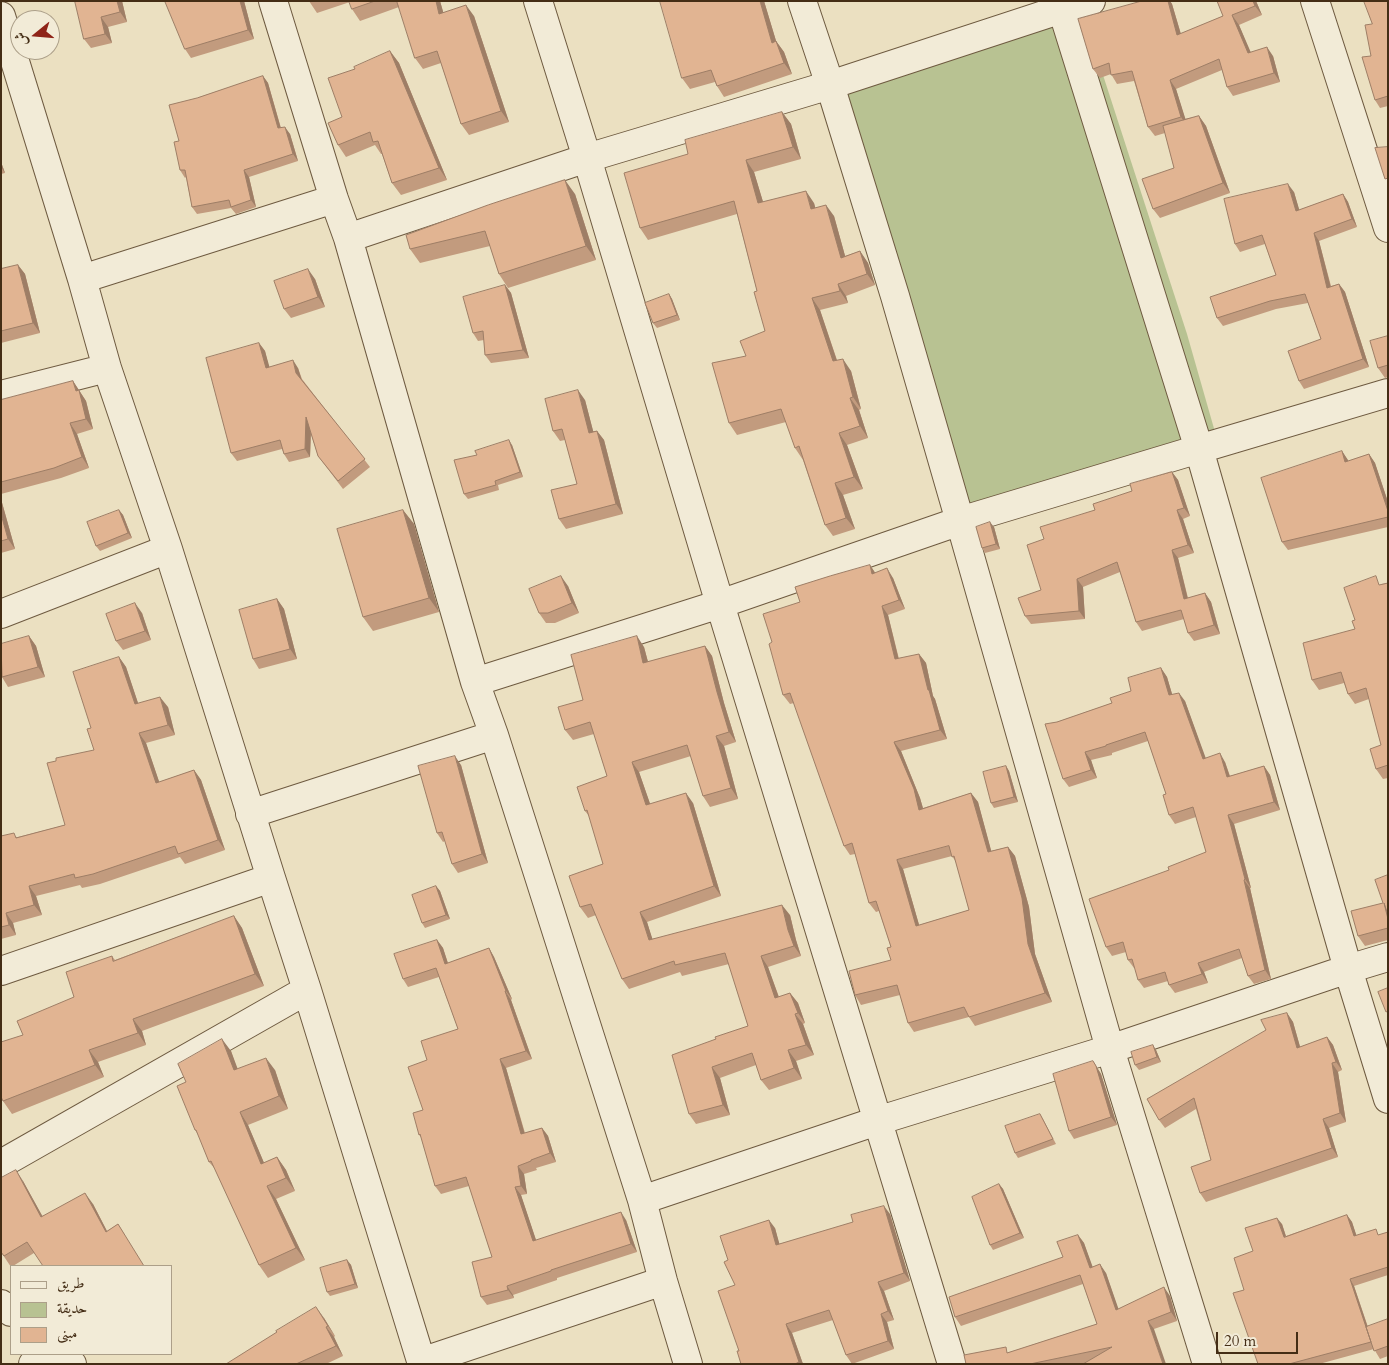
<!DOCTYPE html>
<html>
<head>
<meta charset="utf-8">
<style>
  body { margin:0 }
  #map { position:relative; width:1389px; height:1365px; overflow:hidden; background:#ebe0c1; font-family:Cardo,Amiri,serif }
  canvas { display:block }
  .frame { position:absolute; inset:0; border:2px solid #442d15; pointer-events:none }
  .legend { position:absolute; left:10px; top:1265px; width:162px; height:90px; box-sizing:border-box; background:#f2ebd7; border:1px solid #ac9f89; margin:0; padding:6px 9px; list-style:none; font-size:15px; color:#442d15 }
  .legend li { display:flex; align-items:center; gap:10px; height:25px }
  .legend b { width:25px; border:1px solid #ac9f89 }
  .north { position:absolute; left:10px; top:10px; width:50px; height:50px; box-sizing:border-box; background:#f2ebd7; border:1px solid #ac9f89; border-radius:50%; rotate:253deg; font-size:14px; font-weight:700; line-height:20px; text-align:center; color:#442d15 }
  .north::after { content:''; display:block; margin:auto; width:18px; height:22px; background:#8f2418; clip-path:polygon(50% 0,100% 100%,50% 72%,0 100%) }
  .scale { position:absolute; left:1216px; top:1332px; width:82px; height:22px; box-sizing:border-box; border:2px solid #442d15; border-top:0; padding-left:6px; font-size:15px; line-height:18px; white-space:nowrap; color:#442d15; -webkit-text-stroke:4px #f2ebd7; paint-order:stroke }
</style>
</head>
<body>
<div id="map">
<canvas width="1389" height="1365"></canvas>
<div class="frame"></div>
<ul class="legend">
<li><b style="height:6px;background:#f2ebd7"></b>طريق</li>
<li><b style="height:14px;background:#b8c292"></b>حديقة</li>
<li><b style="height:14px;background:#e1b492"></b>مبنى</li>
</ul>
<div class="north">ش</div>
<div class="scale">20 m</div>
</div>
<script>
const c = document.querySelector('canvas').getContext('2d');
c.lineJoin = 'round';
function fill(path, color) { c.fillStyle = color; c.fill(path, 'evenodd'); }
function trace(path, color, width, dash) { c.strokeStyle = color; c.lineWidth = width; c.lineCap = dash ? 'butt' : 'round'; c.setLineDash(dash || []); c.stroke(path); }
const green = new Path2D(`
  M1040,1H1079L1187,334L1217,439L970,511L834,69Z`);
const street = new Path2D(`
  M273,1L334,199L348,238L475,682L494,735L642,1200L663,1281L688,1364
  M538,1L587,158L720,604L952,1364
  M1059,1L1062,9L1091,1
  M1315,1L1388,228
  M1062,9L1199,449L960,521L895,296L830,85Z
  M1,16L82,279L107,368L168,549L271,878L307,990L422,1364
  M348,238L587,158L830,85L802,1
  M82,279L334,199
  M1388,393L1199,449L1348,969L1388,1099
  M1,395L107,368
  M1,614L168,549
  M475,682L720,604L960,521L1110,1049L1207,1364
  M250,814L494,735
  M1,971L271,878
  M1,1164L307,990
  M642,1200L877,1121L1110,1049L1348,969L1388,957
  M1,1304L11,1312
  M61,1354L72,1364
  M421,1362L663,1281
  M33,1364L43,1354`);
const wall = new Path2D(`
  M75,1H122L127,22L108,27L112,43L91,48L84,39Z
  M165,1H244L254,39L191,58L185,49Z
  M309,1H440L443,12L474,16L509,122L469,135L461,124L441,63L423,69L415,58L399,7L360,21L352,9L350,2L317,13Z
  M764,1L776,41L784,52L792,74L724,97L717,86L715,82L690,89L682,78Z
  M1142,1H1170L1172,4L1181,34L1223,16L1217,1H1256L1262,15L1239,25L1250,52L1273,56L1280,82L1233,96L1227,87L1222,70L1176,89L1185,119L1199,116L1206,126L1230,193L1160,218L1153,209L1174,168L1165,133L1155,136L1148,127L1134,81L1117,84L1111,74L1100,78L1093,69Z
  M1388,1V106L1380,108L1375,100L1371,56L1372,24Z
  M390,51L399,63L447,180L401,195L392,183L382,154H381L375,145L346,157L338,145L342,117L355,69Z
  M263,76L268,83L281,128L290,134L298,161L249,177L256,207L236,214L231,208L197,214L192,207L186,177L185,178L180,170L179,141L197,98Z
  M782,112L791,124L801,159L754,172L763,202L814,203L815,208L834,216L845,256L860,251L868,263L875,285L846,296L848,303L820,310L837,360L851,371L861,409L859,410L868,438L847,445L863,489L843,495L855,529L833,536L825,525L803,460L795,448L786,422L737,435L729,423L746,356L765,331L757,291L737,214L648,240L640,228L688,154Z
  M1,162L5,173L1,174Z
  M1294,192L1299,210L1343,194L1348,202L1357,227L1319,241L1331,286L1339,284L1345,292L1369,367L1304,389L1299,381L1321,339L1308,303L1276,309L1223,326L1217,318L1276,275L1265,244L1240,252L1235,244Z
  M575,194L596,260L508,288L499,274L490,246L420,263L410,249Z
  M18,265L25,274L40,333L1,343V269Z
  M315,279L325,307L291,318L284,309Z
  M505,285L511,293L529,358L491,363L485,355L484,340L478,341L473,333Z
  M669,294L672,299L680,320L657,328L653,323Z
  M1388,336V377L1385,378L1378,368Z
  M259,343L265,351L269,368H298L302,379L370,467L343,489L318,456L311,434L310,457L289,462L284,454L282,449L237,461L231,453Z
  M73,381L86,401L93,429L77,434L89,468L61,478L1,494V400Z
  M585,400L593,431H597L604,440L623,514L566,529L559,519L577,484L565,440L560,441L553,431Z
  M512,445L523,477L498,485L499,490L468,499L464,494L477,455Z
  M1342,451L1348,461L1369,454L1375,463L1388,502V527L1288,550L1282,542Z
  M1172,472L1178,480L1190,516L1183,519L1194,553L1178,558L1188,598L1205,593L1211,602L1220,634L1194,641L1188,633L1184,619L1142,631L1136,622L1120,572L1083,587L1085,619L1031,624L1025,616L1041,590L1044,539L1095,510L1132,491Z
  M1,499L15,549L1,553Z
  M119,510L123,515L132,538L100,551L96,546Z
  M403,510L414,524L439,612L373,631L363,617Z
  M994,527L1000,549L985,553L982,548Z
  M870,565L875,573L893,578L905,609L888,615L899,659L919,654L926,663L933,696L935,699L947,739L901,751L920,798L923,808L971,793L978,802L991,851L1008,847L1015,856L1029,907L1035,954L1052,1002L975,1026L969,1017L914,1032L908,1023L900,995L861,1005L855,995L891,960V947L879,911L876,912L869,903L855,854L850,855L844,846L794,703L790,704L783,695L772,642L800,602ZM952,856L956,862L969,910L919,925L903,869Z
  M1388,583V778L1383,779L1376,769L1381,745L1369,699L1355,704L1348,694L1344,683L1319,690L1312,680L1355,629L1382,584Z
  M568,586L579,613L555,623H546L539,613Z
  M277,599L284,609L297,659L259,669L253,659Z
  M142,613L151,640L123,650L116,641Z
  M29,636L36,646L45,677L8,687L2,677Z
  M705,646L712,656L724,703L736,742L724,746L738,799L710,807L703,796L691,756L639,772L650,804L693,803L721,896L647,922L652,939L790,915L796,940L801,956L768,967L779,997L790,993L798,1003L805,1023L803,1024L814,1055L796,1061L802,1079L769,1090L761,1080L756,1065L720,1078L730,1115L696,1124L689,1114L716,1039L748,1026L729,964L682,976L680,972L629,989L622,979L596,915L588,918L580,907L603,864L589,816L585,811L607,776L594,734L573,740L565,730L583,700L644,647L648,662Z
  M119,657L126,667L138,703L168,707L175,735L146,743L159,782L194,770L201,780L225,850L185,864L180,857L100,884L82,888L80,885L36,896L42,915L13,923L16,935L1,939V836L18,837L65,825L94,750L91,728Z
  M1161,668L1167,677L1172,694L1185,701L1205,758L1225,762L1230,776L1264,766L1270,775L1280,810L1234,824L1251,888H1250L1271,979L1254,984L1248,976L1242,958L1204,972L1208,983L1175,993L1169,985L1168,981L1144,988L1138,980L1135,968H1134L1128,960L1126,952L1112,956L1106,947L1169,870L1206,852L1196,817L1175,824L1169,815L1166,794L1148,741L1112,753V755L1091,760L1097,778L1069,787L1063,779L1057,722L1112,703L1131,691Z
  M461,765L488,863L458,873L452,864L445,841L443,842L437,833Z
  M1006,766L1009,771L1018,802L994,808L991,803Z
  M1388,875V940L1365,946L1358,936L1383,903Z
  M436,886L440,891L450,919L425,928L422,923Z
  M234,916L242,928L264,986L142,1031L146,1045L98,1062L104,1077L12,1114L3,1101L23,1035L74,997L112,956L115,960Z
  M437,940L443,948L448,963L489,948L494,957L512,999L511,1000L532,1059L506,1068L525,1133L542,1128L548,1136L556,1162L536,1168L537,1170L524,1174L527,1194L521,1195L536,1240L626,1220L637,1252L557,1278V1280L513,1295L514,1298L487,1305L481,1297L492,1257L469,1186L441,1194L435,1186L421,1137L419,1135L423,1110L427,1060L458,1029L439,977L408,987L403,979Z
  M1287,1013L1293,1022L1300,1047L1327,1037L1333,1045L1342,1070L1338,1072L1346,1122L1329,1128L1338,1157L1206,1202L1200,1193L1211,1160L1196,1109L1165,1128L1159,1120L1266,1030Z
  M1156,1050L1161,1062L1139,1070L1135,1065Z
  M231,1051L237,1069L275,1070L288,1109L248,1125L264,1163L277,1157L286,1170L295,1191L276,1199L305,1260L268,1278L259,1265L215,1169L209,1162L199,1136L195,1130L186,1082Z
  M1093,1061L1101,1074L1117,1125L1074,1139L1069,1131Z
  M1040,1114L1043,1119L1056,1144L1018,1158L1015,1153Z
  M23,1181L42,1216L93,1204L107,1231L118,1224L125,1235L34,1253L13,1266H11V1267L1,1252Z
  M999,1184L1003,1189L1024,1238L993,1250L990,1245Z
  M890,1214L910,1281L884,1291L894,1320L887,1322L894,1349L852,1364L846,1355L833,1320L792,1333L803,1364H741L739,1351L735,1285L728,1260L775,1228L779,1244Z
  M1347,1215L1352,1222L1356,1235H1380L1388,1232V1275L1354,1286L1368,1327L1388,1319V1356L1380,1359L1374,1349L1319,1364H1258L1244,1290L1282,1224L1286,1236Z
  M1078,1235L1084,1243L1092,1267L1106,1273L1118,1309L1170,1296L1177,1321L1154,1329L1085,1363L1079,1364H966L1010,1352L1097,1324L1083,1284L961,1326L955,1317L1063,1257Z
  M347,1260L351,1265L358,1288L330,1296L327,1292Z
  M324,1318L335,1336L334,1337L343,1356L326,1364H226Z`);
const shadedWall = new Path2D(`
  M117,1H122L127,22L120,12Z
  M240,1H244L254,39L248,30Z
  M436,1H440L447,25L439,14Z
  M760,1H764L780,54L772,43Z
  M1168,1H1170L1172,4L1184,45L1177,35Z
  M1253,1H1256L1262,15L1255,6Z
  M466,5L474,16L509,122L501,111Z
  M1232,15L1239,25L1255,62L1248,53Z
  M101,17L108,27L112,43L105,34Z
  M776,41L784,52L792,74L784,63Z
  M1267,47L1273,56L1280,82L1274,73Z
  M390,51L399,63L447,180L439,168Z
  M263,76L268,83L283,136L278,128Z
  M1170,80L1176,89L1188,127L1181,117Z
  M782,112L791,124L801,159L793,147Z
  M1199,116L1206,126L1230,193L1223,183Z
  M285,127L290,134L298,161L293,154Z
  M746,160L754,172L767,215L758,203Z
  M1,162L5,173L1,167Z
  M244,170L249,177L256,207L251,200Z
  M565,180L575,194L596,260L586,246Z
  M1288,184L1294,192L1302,219L1296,211Z
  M806,191L814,203L819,221L811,209Z
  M1343,194L1348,202L1357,227L1352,219Z
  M826,205L834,216L849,270L841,258Z
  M1314,233L1319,241L1333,296L1327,288Z
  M860,251L868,263L875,285L867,274Z
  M18,265L25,274L40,333L33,323Z
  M308,269L315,279L325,307L318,297Z
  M838,284L846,296L848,303L840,291Z
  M1339,284L1345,292L1369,367L1363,359Z
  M505,285L511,293L529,358L523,350Z
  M669,294L672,299L680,320L677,315Z
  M812,298L820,310L841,373L833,361Z
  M259,343L265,351L272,376L266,368Z
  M843,359L851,371L861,409L853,397Z
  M293,360L298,368L302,381L296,373Z
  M73,381L86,401L93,429L86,419Z
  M578,390L585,400L596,442L589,433Z
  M850,398L859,410L868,438L860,426Z
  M306,417L311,425L310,457L305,449Z
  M70,423L77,434L89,468L82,457Z
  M597,431L604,440L623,514L616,504Z
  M839,433L847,445L863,489L854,477Z
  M509,440L512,445L523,477L520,472Z
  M1342,451L1348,460L1351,471L1345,462Z
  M1369,454L1375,463L1388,502V511Z
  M1172,472L1178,480L1190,516L1184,508Z
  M835,483L843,495L855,529L846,518Z
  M1,499L15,549L8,539L1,514Z
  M119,510L123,515L132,538L128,533Z
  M403,510L414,524L439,612L429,598Z
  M1177,510L1183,519L1194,553L1188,545Z
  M990,522L994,527L1000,549L996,544Z
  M1172,550L1178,558L1190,608L1184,599Z
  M870,565L876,574H872Z
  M887,568L893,578L905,609L899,600Z
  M561,576L568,586L579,613L572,603Z
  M1077,579L1083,587L1085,619L1079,611Z
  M1205,593L1211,602L1220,634L1214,625Z
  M277,599L284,609L297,659L290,649Z
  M135,603L142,613L151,640L145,631Z
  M882,606L888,615L901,669L895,659Z
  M29,636L36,646L45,677L38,667Z
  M637,636L644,647L651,673L643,663Z
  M705,646L712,656L724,703L736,742L729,732L717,692Z
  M919,654L926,663L933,696L935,699L947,739L940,730L928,690Z
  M119,657L126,667L142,715L135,704Z
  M1161,668L1167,677L1175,704L1169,695Z
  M1179,693L1185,701L1209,767L1203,759Z
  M160,697L168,707L175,735L168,725Z
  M139,733L146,743L163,793L156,783Z
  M716,736L724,746L738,799L731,788Z
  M894,742L901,751L920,798L926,819L919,810Z
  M1085,752L1091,760L1097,778L1091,770Z
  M1220,753L1225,762L1233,786L1227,777Z
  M455,756L461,765L488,863L482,854Z
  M632,762L639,772L654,815L646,805Z
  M1006,766L1009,771L1018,802L1014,797Z
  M1264,766L1270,775L1280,810L1274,802Z
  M194,770L201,780L225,850L218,840Z
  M686,793L693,803L721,896L714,886Z
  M971,793L978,802L994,861L988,852Z
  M1228,815L1234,824L1251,888L1245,879Z
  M1008,847L1015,856L1029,907L1035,954L1052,1002L1045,993L1028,944Z
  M897,860L903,869L922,935L916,926Z
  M1244,880L1250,888L1271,979L1265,970Z
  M29,886L36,896L42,915L34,905Z
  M436,886L440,891L450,919L446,915Z
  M782,905L790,915L796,940L801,956L794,946L788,930Z
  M640,912L647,922L656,950L649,940Z
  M6,913L13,923L16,935L9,925Z
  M234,916L242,928L264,986L255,974Z
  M437,940L443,948L451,973L445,964Z
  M489,948L494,957L512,999L506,991Z
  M761,956L768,967L783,1009L775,998Z
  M1198,963L1204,972L1208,983L1202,974Z
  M505,991L511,1000L532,1059L526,1051Z
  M790,993L798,1003L805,1023L798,1013Z
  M1287,1013L1293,1022L1303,1057L1297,1048Z
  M795,1014L803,1024L814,1055L806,1045Z
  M133,1019L142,1031L146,1045L138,1033Z
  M1327,1037L1333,1045L1342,1070L1336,1062Z
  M222,1039L231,1051L243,1083L234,1070Z
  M1153,1045L1156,1050L1161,1062L1157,1057Z
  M89,1050L98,1062L104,1077L95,1065Z
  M788,1050L796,1061L802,1079L794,1068Z
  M266,1058L275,1070L288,1109L279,1096Z
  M500,1059L506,1068L527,1142L521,1134Z
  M1093,1061L1101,1074L1117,1125L1111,1117Z
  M1332,1063L1338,1072L1346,1122L1340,1113Z
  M712,1067L720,1078L730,1115L723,1105Z
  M240,1112L248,1125L270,1177L261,1164Z
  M1323,1119L1329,1128L1338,1157L1332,1148Z
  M542,1128L548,1136L556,1162L550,1153Z
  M277,1157L286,1170L295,1191L286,1178Z
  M518,1166L524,1174L527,1194L521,1186Z
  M16,1170L23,1181L49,1228L41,1217Z
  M999,1184L1003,1189L1024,1238L1020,1233Z
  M267,1186L276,1199L305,1260L296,1248Z
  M515,1187L521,1195L539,1249L533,1241Z
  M85,1193L93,1204L113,1243L106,1232Z
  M884,1206L890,1214L910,1281L904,1273Z
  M621,1212L626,1220L637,1252L631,1244Z
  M1347,1215L1352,1222L1359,1243L1354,1236Z
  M1277,1218L1282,1224L1288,1243L1284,1237Z
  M769,1220L775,1228L782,1253L776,1245Z
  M1078,1235L1084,1243L1096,1276L1090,1268Z
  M347,1260L351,1265L358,1288L355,1284Z
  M1100,1264L1106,1273L1122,1319L1116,1310Z
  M1350,1279L1354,1286L1375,1349L1371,1342Z
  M878,1282L884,1291L894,1320L888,1311Z
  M507,1286L513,1295L514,1298L508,1290Z
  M1164,1287L1170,1296L1177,1321L1171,1312Z
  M316,1307L324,1318L335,1336L328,1326Z
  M881,1314L887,1322L894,1349L888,1341Z
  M1148,1321L1154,1329L1166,1364H1163Z
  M786,1324L792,1333L803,1364H800L799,1362Z
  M326,1327L334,1337L343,1356L336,1346Z`);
const building = new Path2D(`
  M75,1H117L120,12L101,17L105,34L84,39Z
  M165,1H240L248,30L185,49Z
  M349,1H375L352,9Z
  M397,1H436L439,14L466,5L501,111L461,124L437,51L415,58Z
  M660,1H760L772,43L776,41L784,63L717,86L711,70L682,78Z
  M1142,1H1168L1177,35L1223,16L1217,1H1253L1255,6L1232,15L1248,53L1267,47L1274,73L1227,87L1219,59L1170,80L1181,117L1148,127L1132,71L1111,75L1109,63L1093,69L1078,19Z
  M1364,1H1388V96L1375,100L1362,57L1371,56L1365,25L1372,24Z
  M390,51L439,168L392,183L378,141L373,142L370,132L338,145L328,123L342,117L328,78L355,69L354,67Z
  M263,76L278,128L285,127L293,154L244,170L251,200L231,207L229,200L192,207L185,170H180L174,142L179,141L169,105L197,98Z
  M782,112L793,147L746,160L758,203L806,191L811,209L826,205L841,258L860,251L867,274L838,284L840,291L812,298L833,361L843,359L853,397L850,398L860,426L839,433L854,477L835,483L846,518L825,525L799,446L795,448L781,409L729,423L712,363L746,356L740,341L765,331L754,292L757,291L734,201L640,228L624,173L688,154L685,140Z
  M1199,116L1223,183L1153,209L1142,179L1174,168L1163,126Z
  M1388,147V178L1385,179L1375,148Z
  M565,180L586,246L499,274L485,231L410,249L406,235L488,205Z
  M1288,184L1296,211L1343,194L1352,219L1314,233L1327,288L1339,284L1363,359L1299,381L1288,351L1321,339L1305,294L1270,301L1217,318L1210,297L1276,275L1262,235L1235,244L1224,199Z
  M18,265L33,323L1,331V269Z
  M308,269L318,297L284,309L274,281Z
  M505,285L523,350L485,355L483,331L473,333L463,297Z
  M669,294L677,315L653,323L645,303Z
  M1388,336V365L1378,368L1370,341Z
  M259,343L266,368L293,360L296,373L365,459L338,481L318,456L306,417L305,449L284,454L280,440L231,453L206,358Z
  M73,381L76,391L79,390L86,419L70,423L82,457L54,468L1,482V400Z
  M578,390L589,433L597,431L616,504L559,519L551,490L577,484L562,429L553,431L545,399Z
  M509,440L520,472L495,481L496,485L464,494L454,460L477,455L475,451Z
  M1342,451L1345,462L1369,454L1388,511V517L1282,542L1261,478Z
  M1172,472L1184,508L1177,510L1188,545L1172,550L1184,599L1205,593L1214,625L1188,633L1181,610L1136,622L1117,562L1077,579L1079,611L1025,616L1018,598L1041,590L1027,545L1044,539L1040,527L1095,510L1093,504L1132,491L1130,484Z
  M119,510L128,533L96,546L87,522Z
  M403,510L429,598L363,617L337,529Z
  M1,514L8,539L1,541Z
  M990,522L996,544L982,548L976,527Z
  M870,565L872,574L887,568L899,600L882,606L895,659L919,654L928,690H929L940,730L894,742L914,789L919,810L971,793L988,852L1008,847L1022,898L1028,944L1045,993L969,1017L964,1007L908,1023L897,985L855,995L849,971L891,960L887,948L891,947L876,901L869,903L852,843L844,846L790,693L783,695L769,644L772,642L763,614L800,602L795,587L830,576ZM949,846L952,857L954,856L969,910L916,926L897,860Z
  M561,576L572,603L548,613H539L529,589Z
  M1376,576L1379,585L1388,583V765L1376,769L1370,749L1381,745L1366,688L1348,694L1341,672L1312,680L1303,643L1355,629L1352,621L1355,620L1344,588Z
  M277,599L290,649L253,659L239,610Z
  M135,603L145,631L116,641L106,614Z
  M29,636L38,667L2,677L1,644Z
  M637,636L643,663L705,646L717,692L729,732L716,736L731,788L703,796L687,745L632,762L646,805L686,793L714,886L640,912L649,940L782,905L788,930L794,946L761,956L775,998L790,993L798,1013L795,1014L806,1045L788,1050L794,1068L761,1080L752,1053L712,1067L723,1105L689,1114L672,1055L716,1039L715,1037L748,1026L725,953L675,965L674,961L622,979L591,904L580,907L569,876L603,864L587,810L585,811L577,787L607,776L590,722L565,730L558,707L583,700L571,655Z
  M119,657L135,704L160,697L168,725L139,733L156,783L194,770L218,840L178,854L175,846L93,874L75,878L74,874L29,886L34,905L6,913L9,925L1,927V836L14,833L16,838L65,825L47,763L56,761V758L94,750L87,729L91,728L73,672Z
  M1161,668L1169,695L1179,693L1203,759L1220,753L1227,777L1264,766L1274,802L1228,815L1245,879L1244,880L1265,970L1248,976L1239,949L1198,963L1202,974L1169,985L1165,972L1138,980L1132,959L1128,960L1123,942L1106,947L1089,899L1169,870L1168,867L1206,852L1193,807L1169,815L1163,795L1166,794L1145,732L1106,745V746L1085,752L1091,770L1063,779L1045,724L1057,722L1112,703L1110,698L1131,691L1128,678Z
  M455,756L482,854L452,864L442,832L437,833L418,766Z
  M1006,766L1014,797L991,803L983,772Z
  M1388,875V915L1384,903L1388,919V928L1358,936L1351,911L1383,903L1375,880Z
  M436,886L446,915L422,923L412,895Z
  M234,916L255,974L133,1019L138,1033L89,1050L95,1065L3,1101L1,1097V1042L23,1035L17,1021L74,997L66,972L112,956L113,961Z
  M437,940L445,964L489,948L506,991H505L526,1051L500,1059L521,1134L542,1128L550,1153L531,1160V1161L518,1166L521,1186L515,1187L533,1241L621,1212L631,1244L551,1270V1271L507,1286L508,1290L481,1297L472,1262L492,1257L466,1177L435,1186L420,1134L419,1135L413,1113L423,1110L408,1067L427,1060L421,1041L458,1029L436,968L403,979L394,954Z
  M1388,988V1011L1386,1012L1378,992Z
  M1287,1013L1297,1048L1327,1037L1336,1062L1332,1063L1340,1113L1323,1119L1332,1148L1200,1193L1191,1167L1211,1160L1194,1098L1159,1120L1147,1099L1266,1030L1261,1020Z
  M222,1039L234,1070L266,1058L279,1096L240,1112L261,1164L277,1157L286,1178L267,1186L296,1248L259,1265L211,1161L209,1162L196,1130H195L177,1086L186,1082L178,1064Z
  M1153,1045L1157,1057L1135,1065L1131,1052Z
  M1093,1061L1096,1066L1111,1117L1069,1131L1053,1074Z
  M1040,1114L1053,1139L1015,1153L1005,1126Z
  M16,1170L41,1217L85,1193L106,1232L118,1224L144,1266H43L27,1242L4,1256L1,1252V1178Z
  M999,1184L1020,1233L990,1245L972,1197Z
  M884,1206L904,1273L878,1282L888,1311L881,1314L888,1341L846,1355L829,1310L786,1324L799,1362L795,1364H741L737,1351H739L718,1291L735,1285L724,1262L728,1260L720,1236L769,1220L776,1245L853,1222L851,1215Z
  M1347,1215L1354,1236L1376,1229L1378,1235L1388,1232V1267L1350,1279L1371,1342L1289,1364H1258L1233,1293L1244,1290L1234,1258L1253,1251L1245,1228L1277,1218L1284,1237Z
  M1078,1235L1090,1268L1100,1264L1116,1310L1164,1287L1171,1312L1148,1321L1163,1364H1083L1112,1347L1030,1364H966L964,1355L1006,1347L1007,1353L1097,1324L1080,1275L955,1317L949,1297L1063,1257L1057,1242Z
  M347,1260L355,1284L327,1292L320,1268Z
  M316,1307L328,1326L326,1327L336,1346L296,1364H226L277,1332L276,1331Z
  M1388,1319V1346L1374,1351L1366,1327Z`);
fill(green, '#b8c292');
trace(street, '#6e5a40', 30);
trace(street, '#f2ebd7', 28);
fill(wall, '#c29b7e');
fill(shadedWall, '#9e7e66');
fill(building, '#e1b492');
trace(building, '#9e7e66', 1);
</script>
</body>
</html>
